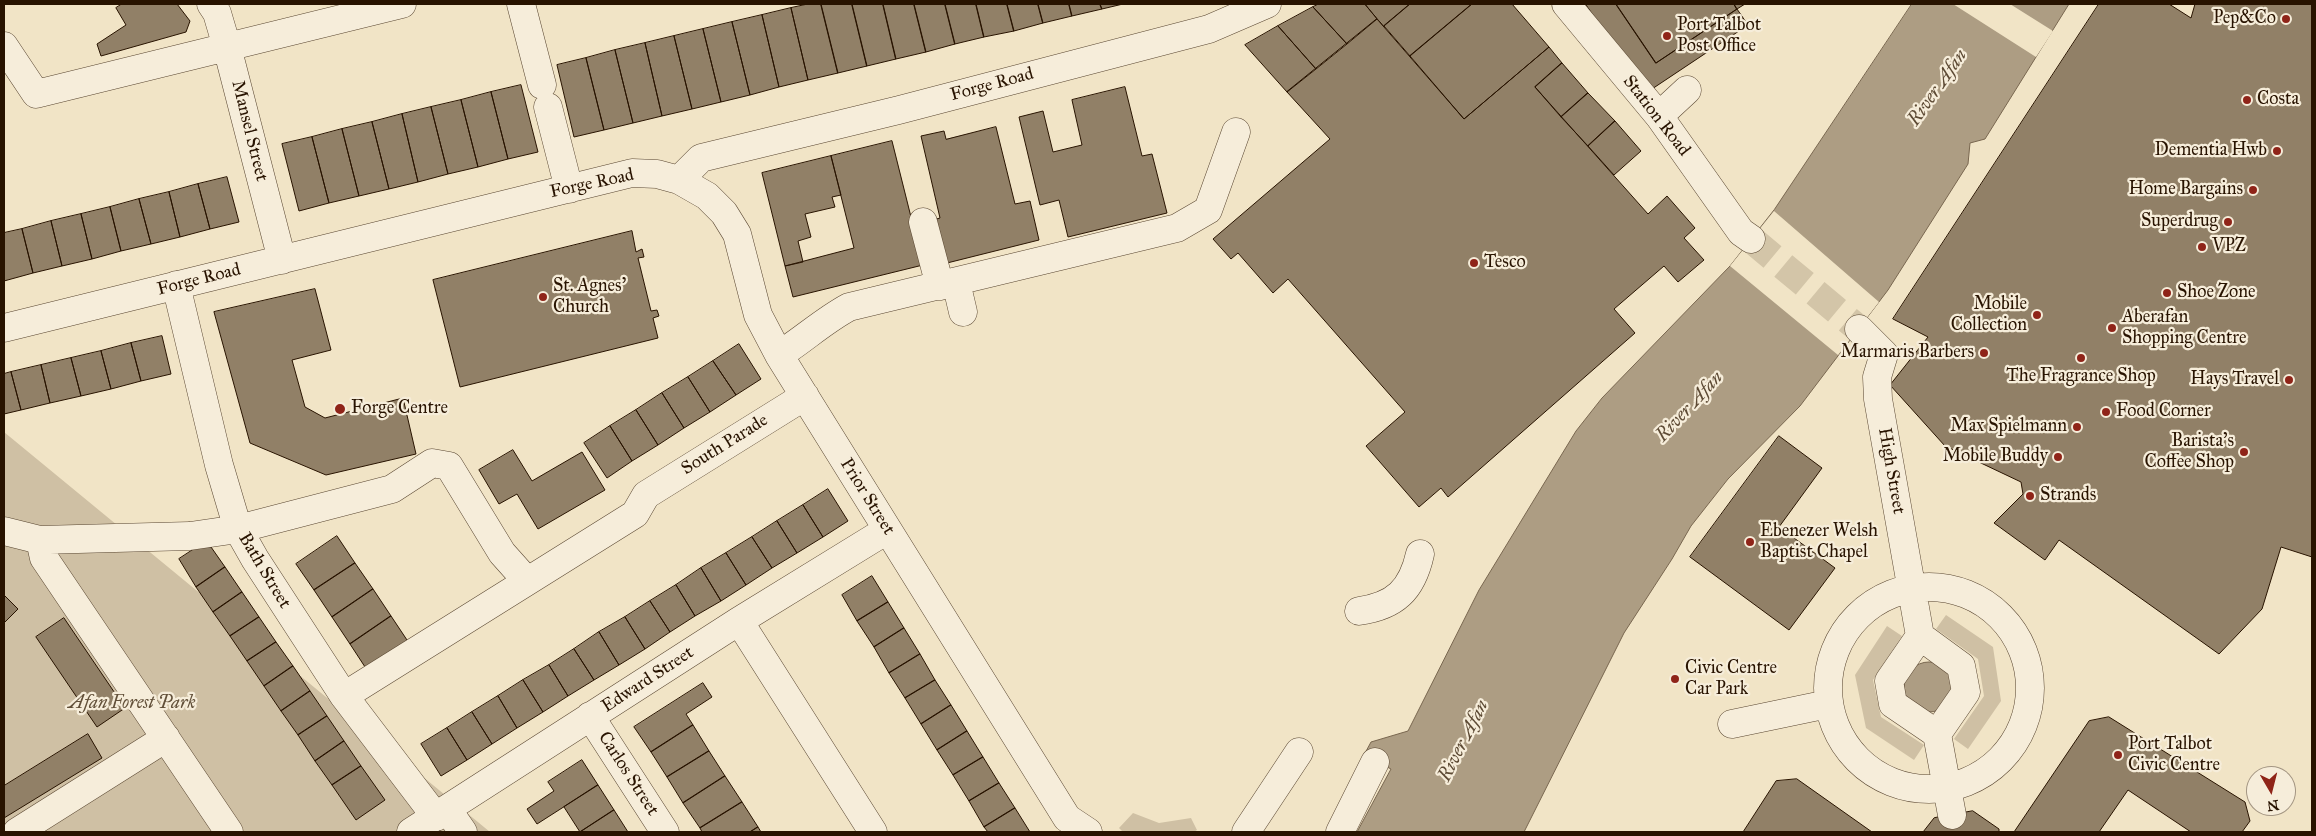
<!DOCTYPE html>
<html>
<head>
<meta charset="utf-8">
<style>
  body { margin:0 }
  #map { position:relative; width:2316px; height:836px; overflow:hidden; background:#f1e4c6; font-family:"IM FELL Great Primer",serif }
  canvas { display:block }
  .frame { position:absolute; inset:0; border:5px solid #281300; pointer-events:none }
  .north { position:absolute; left:2246px; top:766px; width:50px; height:50px; box-sizing:border-box; background:#f6edda; border:1px solid #a49683; border-radius:50%; rotate:172deg; font-size:14px; font-weight:700; line-height:20px; text-align:center; color:#281300 }
  .north::after { content:''; display:block; margin:auto; width:18px; height:22px; background:#8f2418; clip-path:polygon(50% 0,100% 100%,50% 72%,0 100%) }
</style>
</head>
<body>
<div id="map">
<canvas width="2316" height="836"></canvas>
<div class="frame"></div>
<div class="north">N</div>
</div>
<script>
const c = document.querySelector('canvas').getContext('2d');
c.lineJoin = 'round';
function fill(path, color) { c.fillStyle = color; c.fill(path, 'evenodd'); }
function trace(path, color, width, dash) { c.strokeStyle = color; c.lineWidth = width; c.lineCap = dash ? 'butt' : 'round'; c.setLineDash(dash || []); c.stroke(path); }
function write(font, color, halo, rows, align = 'center') {
  c.font = font + ' "IM FELL Great Primer",serif'; c.lineWidth = 4.5; c.setLineDash([]); c.textBaseline = 'middle'; c.strokeStyle = halo; c.fillStyle = color; for (const [text, x, y, turn = 0] of rows) {
    c.save(); c.translate(x, y); c.rotate((+turn || 0) * Math.PI / 180); c.textAlign = isNaN(turn) ? turn : align; if (halo) c.strokeText(text, 0, 0); c.fillText(text, 0, 0); c.restore();
  }
}
const green = new Path2D(`
  M4,432L490,832H4Z
  M1946,615L1993,647L2001,701L1968,749L1954,739L1984,696L1978,659L1936,629Z
  M1887,626L1902,636L1873,680L1881,717L1924,745L1914,760L1866,728L1855,675Z
  M1133,813L1159,823L1191,818L1197,830L1194,832H1123L1119,828Z`);
const water = new Path2D(`
  M1912,4H2069L1985,139L1970,143L1968,164L1888,290L1800,406L1728,479L1691,526L1672,559L1624,633L1524,832H1357L1391,769L1364,755L1371,742L1408,731L1479,590L1576,431L1602,398L1730,266L1774,210Z
  M1904 687a25 25 0 1 1 50 0a25 25 0 1 1-50 0Z`);
const pier = new Path2D(`
  M1953,4H2010L2053,31L2036,57Z
  M1774,211L1879,302L1838,355L1730,266Z`);
const building = new Path2D(`
  M122,4H177L190,21L186,32L101,56L97,44L126,25L116,8Z
  M808,4H821L838,73L808,80L791,8Z
  M821,4H852L867,66L838,73Z
  M852,4H883L896,59L867,66Z
  M883,4H914L926,52L896,59Z
  M914,4H945L955,44L926,52Z
  M945,4H976L984,37L955,44Z
  M976,4H1007L1014,31L984,37Z
  M1007,4H1038L1043,23L1014,31Z
  M1038,4H1069L1072,16L1043,23Z
  M1069,4H1100L1102,9L1072,16Z
  M1100,4H1123L1102,9Z
  M1319,4H1365L1377,19L1347,44L1313,7Z
  M1365,4H1410L1384,26Z
  M1410,4H1472L1410,56L1384,26Z
  M1472,4H1512L1549,47L1464,119L1410,56Z
  M1586,4H1616L1656,63L1737,9L1748,25L1646,93Z
  M1616,4H1734L1737,9L1656,63Z
  M1734,4H1745L1737,9Z
  M2099,4H2169L2191,18L2195,4H2312V557L2281,547L2262,609L2219,654L2059,540L2045,560L1994,523L2023,494L2021,482L1945,446L1890,385L1928,337L1893,319Z
  M1313,7L1347,44L1316,69L1278,26Z
  M791,8L808,80L779,87L762,15Z
  M762,15L779,87L750,95L732,22Z
  M1377,19L1464,119L1549,47L1562,63L1535,87L1648,214L1667,196L1695,228L1684,238L1704,260L1678,282L1664,266L1614,309L1635,333L1448,497L1441,488L1419,507L1366,446L1405,412L1288,279L1273,293L1238,253L1231,259L1213,239L1330,139L1287,92Z
  M732,22L750,95L721,102L703,29Z
  M1278,26L1316,69L1287,92L1245,45Z
  M703,29L721,102L692,109L674,36Z
  M674,36L692,109L662,116L645,43Z
  M645,43L662,116L633,123L615,50Z
  M615,50L633,123L604,130L586,58Z
  M586,58L604,130L574,137L557,65Z
  M1562,63L1588,93L1561,117L1535,87Z
  M521,85L538,152L508,159L491,92Z
  M1125,87L1142,156L1152,154L1167,213L1068,237L1059,200L1040,205L1019,117L1043,111L1053,152L1082,145L1072,100Z
  M491,92L508,159L478,167L461,100Z
  M1588,93L1615,121L1588,146L1561,117Z
  M461,100L478,167L448,174L431,107Z
  M431,107L448,174L418,182L402,114Z
  M402,114L418,182L389,189L372,122Z
  M1615,121L1641,151L1614,175L1588,146Z
  M372,122L389,189L359,196L342,129Z
  M996,127L1015,204L1030,201L1039,240L943,264L933,220L940,218L921,136L944,131L946,139Z
  M342,129L359,196L329,203L312,137Z
  M312,137L329,203L299,211L282,144Z
  M892,141L923,265L793,297L785,266L854,248L831,156Z
  M831,156L841,195L832,197L835,207L805,214L811,237L798,241L803,262L785,266L762,173Z
  M227,177L239,222L210,229L198,184Z
  M198,184L210,229L180,237L169,192Z
  M169,192L180,237L151,244L139,199Z
  M139,199L151,244L121,251L110,207Z
  M110,207L121,251L92,259L81,214Z
  M81,214L92,259L62,266L51,221Z
  M51,221L62,266L33,273L22,229Z
  M22,229L33,273L4,281V233Z
  M632,231L636,252L642,249L644,257L638,258L651,311L657,310L659,316L653,318L658,338L460,387L433,280Z
  M315,289L331,350L292,360L305,407L325,418L403,398L416,454L326,475L250,443L214,312Z
  M162,336L171,374L141,381L131,343Z
  M131,343L141,381L111,389L101,351Z
  M739,344L761,379L736,395L713,361Z
  M101,351L111,389L81,396L71,358Z
  M71,358L81,396L50,403L41,365Z
  M713,361L736,395L710,412L688,377Z
  M41,365L50,403L21,410L11,372Z
  M11,372L21,410L4,414V374Z
  M688,377L710,412L684,428L662,393Z
  M662,393L684,428L658,445L636,410Z
  M636,410L658,445L632,461L610,426Z
  M610,426L632,461L607,478L584,443Z
  M1779,436L1822,468L1779,527L1835,568L1789,630L1690,557Z
  M513,450L532,481L582,452L605,490L538,529L517,494L499,504L479,470Z
  M828,489L848,521L823,537L803,505Z
  M803,505L823,537L797,553L777,521Z
  M777,521L797,553L772,568L752,537Z
  M337,536L355,563L314,590L296,564Z
  M752,537L772,568L746,585L726,553Z
  M197,547H211L225,567L196,587L179,559Z
  M726,553L746,585L721,601L701,568Z
  M355,563L373,589L332,617L314,590Z
  M225,567L242,592L213,612L196,587Z
  M701,568L721,601L695,616L676,585Z
  M872,576L888,602L857,621L842,595Z
  M676,585L695,616L670,632L650,601Z
  M373,589L391,616L350,644L332,617Z
  M242,592L259,617L230,636L213,612Z
  M4,595L18,609L4,623Z
  M650,601L670,632L645,649L625,617Z
  M888,602L904,628L874,647L857,621Z
  M391,616L409,643L367,670L350,644Z
  M259,617L276,642L247,661L230,636Z
  M625,617L645,649L619,665L599,632Z
  M64,618L125,708L97,727L36,637Z
  M904,628L920,654L889,673L874,647Z
  M599,632L619,665L594,680L574,649Z
  M276,642L293,666L264,686L247,661Z
  M574,649L594,680L568,696L549,665Z
  M920,654L935,680L905,698L889,673Z
  M549,665L568,696L543,712L523,680Z
  M293,666L310,691L281,711L264,686Z
  M523,680L543,712L517,728L498,696Z
  M935,680L951,705L921,724L905,698Z
  M703,683L712,697L686,714L693,725L651,752L634,727Z
  M310,691L327,716L298,735L281,711Z
  M498,696L517,728L492,744L472,712Z
  M951,705L967,731L937,750L921,724Z
  M472,712L492,744L467,760L447,728Z
  M327,716L344,741L315,761L298,735Z
  M2109,717L2245,802L2250,821L2242,832H2191L2128,790L2099,832H2014L2089,721Z
  M693,725L709,751L667,777L651,752Z
  M447,728L467,760L441,776L421,744Z
  M967,731L983,757L953,775L937,750Z
  M88,734L102,758L4,818V786Z
  M344,741L361,766L332,785L315,761Z
  M709,751L725,776L683,803L667,777Z
  M983,757L999,783L969,801L953,775Z
  M582,760L598,785L537,824L527,809L554,791L548,782Z
  M361,766L385,800L356,820L332,785Z
  M725,776L742,802L700,828L683,803Z
  M1797,779L1872,832H1743L1776,781Z
  M999,783L1015,808L984,827L969,801Z
  M598,785L614,810L580,832L564,807Z
  M742,802L758,827L750,832H702L700,828Z
  M1015,808L1030,832H988L984,827Z
  M614,810L628,832H580Z
  M1973,811L1999,829V832H1923L1934,818Z
  M758,827L761,832H750Z`);
const minorTunnel = new Path2D(`
  M1751,239L1859,329`);
const minor = new Path2D(`
  M211,4L217,13L227,47L282,260
  M521,4L542,85
  M1566,4L1659,116L1741,232L1751,239
  M4,46L36,94L402,4
  M548,107L569,189
  M1659,116L1687,90
  M679,180L701,158L899,110L1209,29L1267,4
  M923,222L940,286
  M956,282L963,312
  M176,285L219,465L238,529L255,559L344,696L436,817
  M4,328L632,173L657,174L679,180L707,196L724,213L737,234L758,315L779,355L1067,818L1088,832
  M1859,329L1884,354L1877,377L1878,399L1920,636L1889,681L1893,704L1937,734L1966,692L1961,666L1920,636
  M779,355C803,340 823,321 849,307L1177,228L1208,210L1236,132
  M4,531L40,540L190,536L238,529L392,489L432,463L449,466L502,553L527,581
  M40,540L44,558L229,832
  M1828 688a101 101 0 1 1 202 0a101 101 0 1 1-202 0Z
  M1359,611C1395,606 1412,590 1420,554
  M739,621L873,832
  M344,696L635,514L646,495L805,396
  M590,716L665,832
  M1732,724L1828,704
  M1937,734L1952,815
  M447,809L463,832
  M17,832L166,738
  M411,832L739,621L887,530
  M1246,832L1299,752
  M1340,832L1375,762`);
const markers = [
  [2286,19,5,"#8f2418"],
  [1667,36,5,"#8f2418"],
  [2247,100,5,"#8f2418"],
  [2277,151,5,"#8f2418"],
  [2253,190,5,"#8f2418"],
  [2228,222,5,"#8f2418"],
  [2202,247,5,"#8f2418"],
  [1474,263,5,"#8f2418"],
  [2167,293,5,"#8f2418"],
  [543,297,5,"#8f2418"],
  [2037,315,5,"#8f2418"],
  [2112,328,5,"#8f2418"],
  [1984,353,5,"#8f2418"],
  [2081,358,5,"#8f2418"],
  [2289,380,5,"#8f2418"],
  [340,409,6,"#8f2418"],
  [2106,412,5,"#8f2418"],
  [2077,427,5,"#8f2418"],
  [2244,452,5,"#8f2418"],
  [2058,457,5,"#8f2418"],
  [2030,496,5,"#8f2418"],
  [1750,542,5,"#8f2418"],
  [1675,679,5,"#8f2418"],
  [2118,755,5,"#8f2418"]
];
const poiNames = [
  ["Pep&Co",2276,19,"right"],
  ["Port Talbot",1677,26],
  ["Post Office",1677,47],
  ["Costa",2257,100],
  ["Dementia Hwb",2267,151,"right"],
  ["Home Bargains",2243,190,"right"],
  ["Superdrug",2218,222,"right"],
  ["VPZ",2212,247],
  ["Tesco",1484,263],
  ["St. Agnes'",553,287],
  ["Church",553,308],
  ["Shoe Zone",2177,293],
  ["Mobile",2027,305,"right"],
  ["Collection",2027,326,"right"],
  ["Aberafan",2122,318],
  ["Shopping Centre",2122,339],
  ["Marmaris Barbers",1974,353,"right"],
  ["The Fragrance Shop",2081,377,"center"],
  ["Hays Travel",2279,380,"right"],
  ["Forge Centre",351,409],
  ["Food Corner",2116,412],
  ["Max Spielmann",2067,427,"right"],
  ["Barista's",2234,442,"right"],
  ["Coffee Shop",2234,463,"right"],
  ["Mobile Buddy",2048,457,"right"],
  ["Strands",2040,496],
  ["Ebenezer Welsh",1760,532],
  ["Baptist Chapel",1760,553],
  ["Civic Centre",1685,669],
  ["Car Park",1685,690],
  ["Port Talbot",2128,745],
  ["Civic Centre",2128,766]
];
const streetNames = [
  ["Forge Road",992,85,-15],
  ["Station Road",1656,116,52],
  ["Mansel Street",249,131,76],
  ["Forge Road",592,184,-12],
  ["Forge Road",199,280,-14],
  ["South Parade",725,445,-32],
  ["High Street",1891,471,80],
  ["Prior Street",867,497,58],
  ["Bath Street",264,571,59],
  ["Edward Street",648,680,-33],
  ["Carlos Street",628,774,57]
];
const parkNames = [
  ["Afan Forest Park",132,704]
];
const waterNames = [
  ["River Afan",1938,88,-55],
  ["River Afan",1690,407,-47],
  ["River Afan",1464,741,-63]
];
fill(green, '#cfc0a4');
fill(water, '#ad9d83');
trace(water, '#78664f', 1);
fill(pier, '#f1e4c6');
fill(building, '#918067');
trace(building, '#281300', 1);
trace(minorTunnel, '#d3c5a8', 28, [28, 14]);
trace(minor, '#5a4732', 29);
trace(minor, '#f6edda', 28);
for (const [x, y, r, color] of markers) { const dot = new Path2D(); dot.arc(x, y, r, 0, 2 * Math.PI); c.fillStyle = color; c.fill(dot); trace(dot, '#f6edda', 2); }
write('18px', '#281300', '#f6edda', poiNames, 'left');
write('18px', '#281300', '#f6edda', streetNames);
write('italic 18px', '#625039', '#f6edda', parkNames);
write('italic 19px', '#5d4a34', '#f6edda', waterNames);
</script>
</body>
</html>
